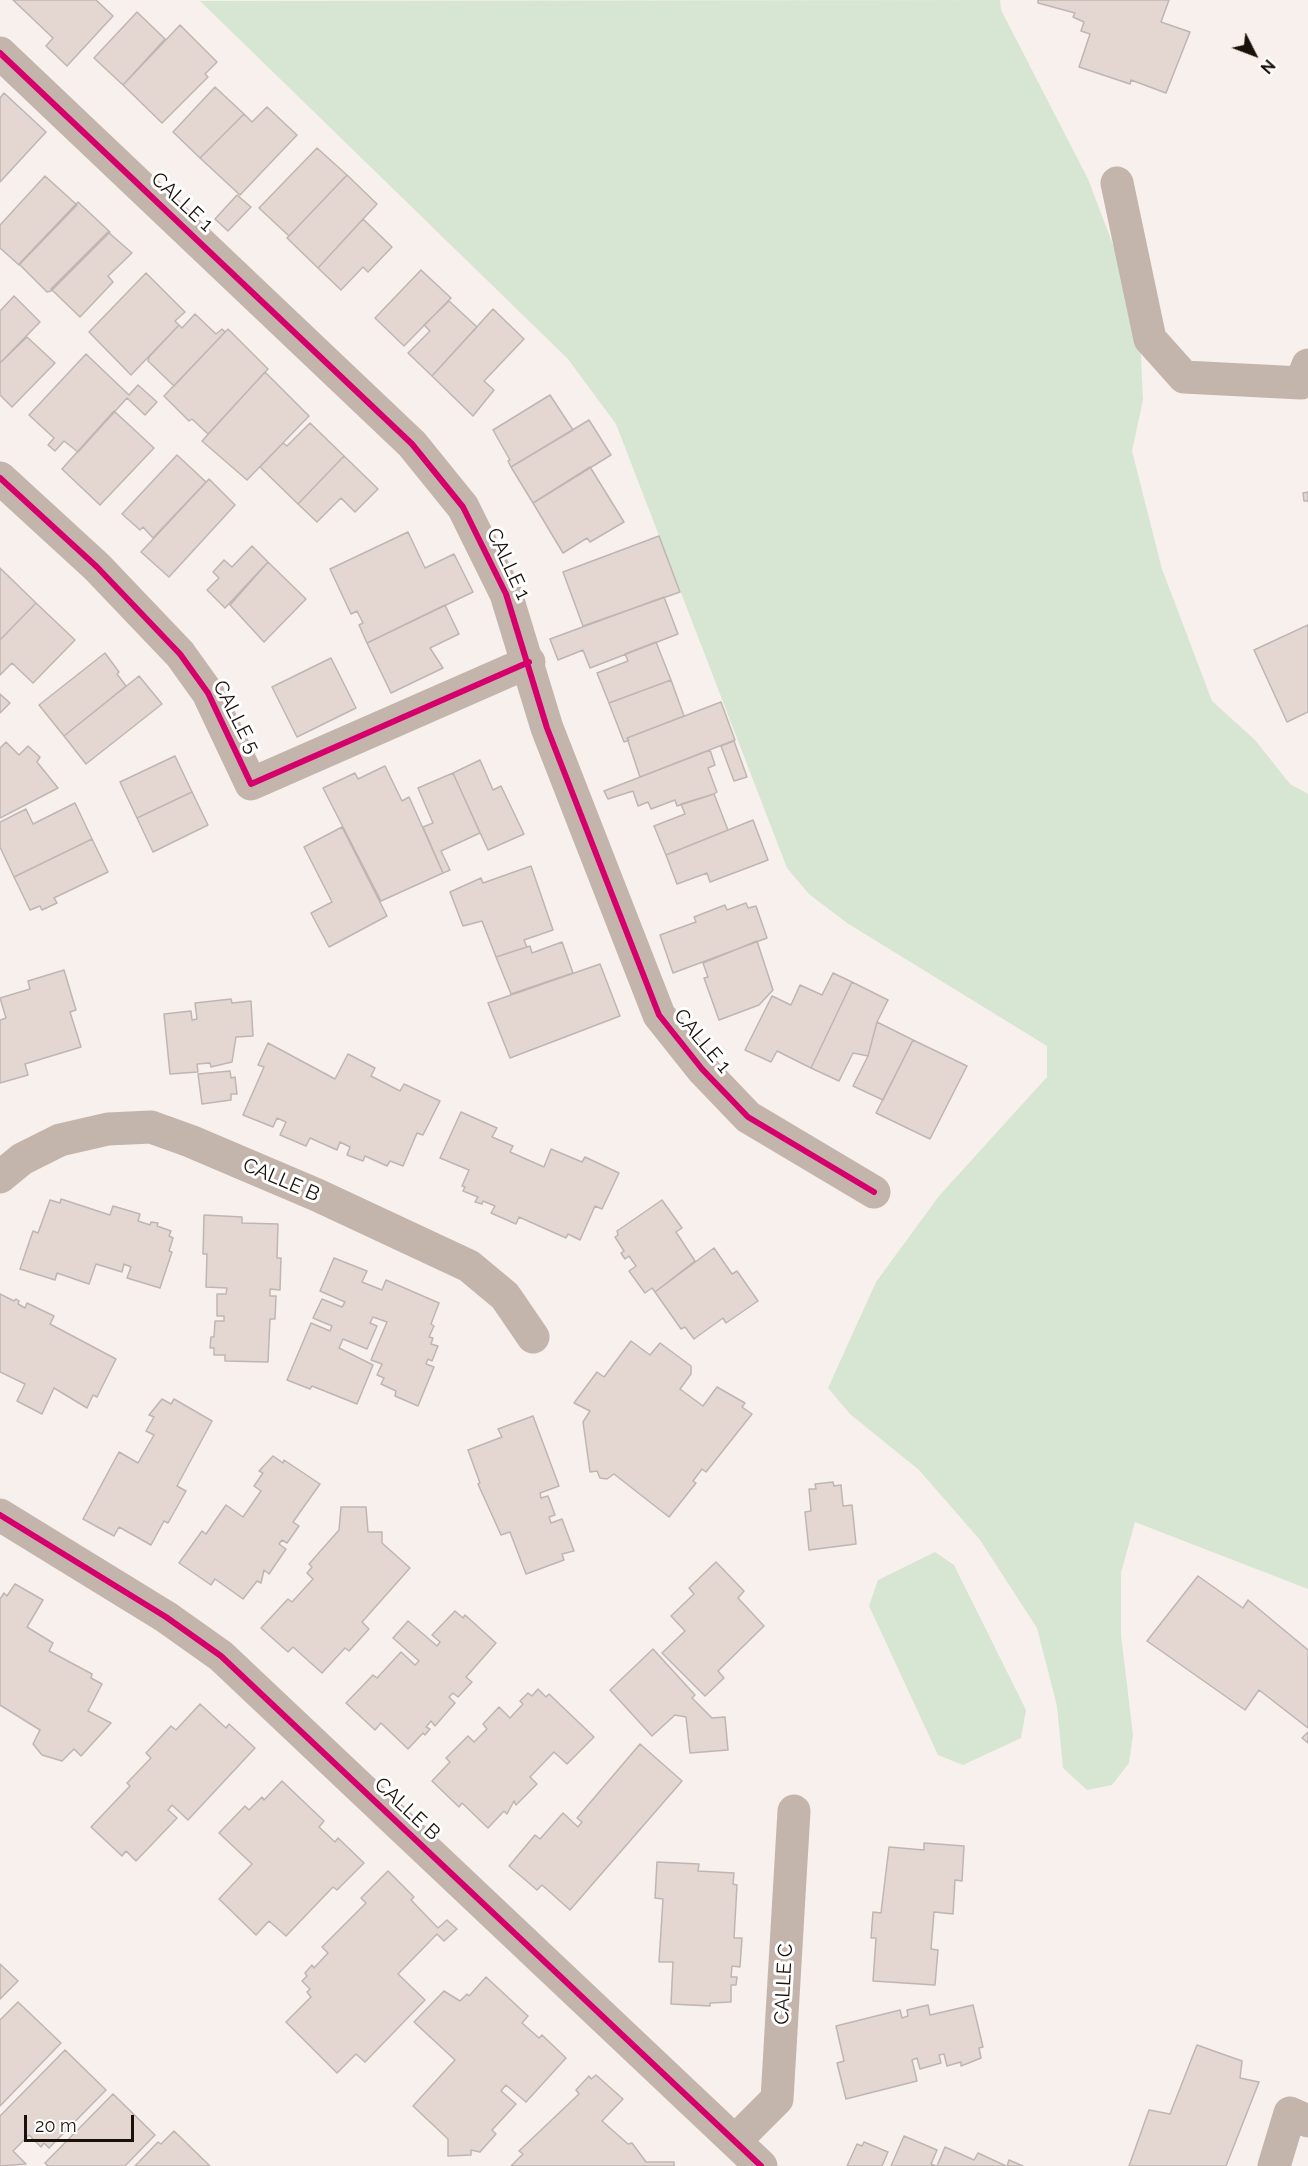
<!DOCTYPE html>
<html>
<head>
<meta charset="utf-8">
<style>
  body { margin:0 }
  #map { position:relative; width:1308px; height:2166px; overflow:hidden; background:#f7f0ec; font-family:Raleway,sans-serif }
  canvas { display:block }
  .north { position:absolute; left:1224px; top:24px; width:60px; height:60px; -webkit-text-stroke:4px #fff; paint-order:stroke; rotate:132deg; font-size:16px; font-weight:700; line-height:24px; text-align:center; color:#1b110b }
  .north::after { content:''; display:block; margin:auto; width:21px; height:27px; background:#1b110b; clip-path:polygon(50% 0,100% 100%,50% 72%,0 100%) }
  .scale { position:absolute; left:24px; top:2115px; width:110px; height:27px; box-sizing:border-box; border:3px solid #1b110b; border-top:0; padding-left:8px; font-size:18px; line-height:21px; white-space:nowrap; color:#1b110b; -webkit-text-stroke:4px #fff; paint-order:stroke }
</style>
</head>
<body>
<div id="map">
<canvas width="1308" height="2166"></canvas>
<div class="north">N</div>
<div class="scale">20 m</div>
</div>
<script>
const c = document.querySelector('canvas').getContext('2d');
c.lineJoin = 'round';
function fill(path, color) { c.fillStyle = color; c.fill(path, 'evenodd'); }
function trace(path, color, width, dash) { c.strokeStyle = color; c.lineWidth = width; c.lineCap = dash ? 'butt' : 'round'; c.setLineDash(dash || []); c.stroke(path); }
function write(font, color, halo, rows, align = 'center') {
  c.font = font + ' Raleway,sans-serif'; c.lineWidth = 6; c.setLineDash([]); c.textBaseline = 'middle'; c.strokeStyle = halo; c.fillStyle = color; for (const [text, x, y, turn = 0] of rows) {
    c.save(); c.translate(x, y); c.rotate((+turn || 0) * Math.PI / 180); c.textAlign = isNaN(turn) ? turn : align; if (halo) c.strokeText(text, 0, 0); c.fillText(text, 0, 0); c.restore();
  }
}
const green = new Path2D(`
  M1000,0L1001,10L1088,179L1139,313L1143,400L1132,451L1162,569L1212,701L1255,740L1290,784L1308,794V1589L1135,1522L1121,1573V1635L1133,1735L1129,1763L1112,1785L1087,1790L1063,1768L1057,1706L1037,1628L980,1540L919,1470L850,1414L828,1388L876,1282L939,1196L1047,1077V1046L847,923L809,894L787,868L616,424L568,359L200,1Z
  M935,1552L954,1565L1026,1710L1021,1738L963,1765L938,1755L869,1606L878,1580Z`);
const building = new Path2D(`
  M13,0H96L113,16L67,66L46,46L53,38Z
  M1038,0H1169L1161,22L1190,32L1166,93L1131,80L1130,84L1079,67L1090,34L1081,31L1084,22L1073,17L1075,13L1038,3Z
  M137,12L165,39L123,85L94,58Z
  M180,25L217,62L205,74L208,77L162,123L123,85Z
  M215,87L244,114L200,158L173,132Z
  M4,93L46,132L0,182V98Z
  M267,107L297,135L240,195L200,158L244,114L252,122Z
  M317,148L347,175L289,236L259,208Z
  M347,175L377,204L318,268L287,238Z
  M45,176L77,205L19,265L0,248V225Z
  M237,195L251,207L228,231L215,219Z
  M78,202L110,232L51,291L47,292L19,264Z
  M363,219L392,247L368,272L363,267L341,290L318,268Z
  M108,232L132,253L108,276L113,282L80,317L51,289Z
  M421,270L451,298L404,346L375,318Z
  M146,273L185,312L175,321L179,325L131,375L89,332Z
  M14,296L40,322L0,363V311Z
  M449,301L477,327L432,376L408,353L430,331L424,325Z
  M493,309L524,339L484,381L494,390L473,416L432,376Z
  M195,314L216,334L222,329L225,332L174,386L148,361L149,357L179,325L182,328Z
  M228,329L268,369L208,434L192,419L189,421L164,396Z
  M27,337L55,363L12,407L0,395V363Z
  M86,354L129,395L138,385L157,402L145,415L127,398L78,452L64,441L55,451L48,445L54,438L29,415Z
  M265,372L309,416L247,480L202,441Z
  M550,395L573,430L511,467L508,461L510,460L493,430Z
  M114,411L154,448L100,505L62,469Z
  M589,420L611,455L533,503L511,467Z
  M310,423L344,456L298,504L260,467L283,443L287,446Z
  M177,455L206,482L153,538L143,527L140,530L122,514Z
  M344,456L378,489L355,512L341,498L317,522L298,504Z
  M590,467L624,522L590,542L587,538L563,553L533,503Z
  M209,479L235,505L169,577L141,552Z
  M1308,492V501H1304L1303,493Z
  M408,532L425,568L454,554L473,592L367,643L359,625L363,623L357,611L351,614L330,569Z
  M659,536L680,592L583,626L563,572Z
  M252,546L268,562L225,608L207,590L219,578L213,572L224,560L232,567Z
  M268,562L306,599L264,642L230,605Z
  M0,568L36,603L0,640Z
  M664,597L678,634L590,668L583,650L558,660L550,639Z
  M36,603L75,640L33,683L12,663L0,675V640Z
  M445,605L459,634L430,648L443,668L391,693L367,643Z
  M1308,625V712L1287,722L1254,650Z
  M656,642L671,680L609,703L597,673L628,661L625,654Z
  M105,653L119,672L117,674L126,686L64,736L39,705Z
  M331,658L356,708L297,737L272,687Z
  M139,676L162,704L86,764L64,736Z
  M671,680L684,716L627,738L629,740L624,742L609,703Z
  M0,694L10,703L0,713Z
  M721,702L735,740L640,777L627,738Z
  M734,741L747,777L734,781L721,746Z
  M6,742L19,755L28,746L40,757L37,762L58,788L0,818V748Z
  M710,750L715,765L708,768L717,792L714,794L677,806L675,800L651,809L648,802L638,806L633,791L608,799L604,791Z
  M175,756L192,792L137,818L120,782Z
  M480,760L493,790L501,786L524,834L488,850L453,773Z
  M385,766L402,801L409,797L443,873L381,901L323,788L355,773L358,779Z
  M453,773L480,833L441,851L450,870L443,873L423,827L433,823L418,788Z
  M192,792L208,825L153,852L137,818Z
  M714,794L728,830L666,855L654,826L685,814L681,804Z
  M75,803L92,839L14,877L0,847V822L26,809L33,824Z
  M753,820L768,860L710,882L707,873L677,884L666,855Z
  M342,827L387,916L329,947L311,913L332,902L304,847Z
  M92,839L108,872L56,897L54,898L57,903L42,910L40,906L30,910L14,877Z
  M531,866L553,930L524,940L527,947L496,957L482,921L463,926L450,892L481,878L483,883Z
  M746,903L748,908L756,906L767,938L673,973L660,935L696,922L694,917L725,905L727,910Z
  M757,941L773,990L759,1005L719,1020L704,978L708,977L703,963Z
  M562,942L573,973L511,994L496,957L530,946L532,953Z
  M600,964L620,1016L510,1058L488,1003Z
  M64,970L76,1010L70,1012L81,1047L25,1064L28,1075L0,1083V1020L6,1018L0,998L30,989L28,981Z
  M833,973L852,982L811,1068L777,1051L771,1062L745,1050L772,996L791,1005L800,985L822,995Z
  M852,982L888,1000L877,1022L868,1056L853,1053L839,1081L811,1068Z
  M231,999L232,1003L251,1001L253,1036L236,1037L232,1062L211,1067L210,1063L197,1064L198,1072L170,1074L164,1014L191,1011L192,1020L197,1019L195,1003Z
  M877,1022L913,1040L883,1100L853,1086L868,1056Z
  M913,1040L967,1066L930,1139L876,1113Z
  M268,1043L335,1079L348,1054L375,1068L371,1076L400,1091L404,1084L440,1101L423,1135L417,1133L403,1166L390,1161L387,1166L365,1156L363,1161L347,1155L350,1147L340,1142L337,1150L310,1138L306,1146L280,1135L286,1122L277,1118L273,1127L243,1115L264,1067L258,1065Z
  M230,1071L231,1078L235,1077L237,1094H231V1100L202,1104L198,1074Z
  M461,1112L497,1128L492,1137L513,1146L510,1152L544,1167L551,1149L582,1162L585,1157L619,1173L602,1209L595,1206L580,1240L568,1234L566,1238L519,1217L516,1224L491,1213L495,1206L483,1201L482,1204L475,1202L478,1197L463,1191L465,1187L462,1186L469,1170L440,1158Z
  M61,1199L110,1215L113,1206L140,1214L138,1221L150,1225L151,1222L158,1223L157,1226L171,1231L169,1236L173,1238L169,1251L172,1252L160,1288L127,1278L131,1267L124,1264L122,1272L96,1264L89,1284L57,1273L55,1280L20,1269L33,1231L38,1233L50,1200L60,1203Z
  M662,1200L682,1228L676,1232L695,1261L655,1292L652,1288L645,1293L629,1271L636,1266L629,1256L625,1259L621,1253L624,1251L615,1237L618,1235L617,1231Z
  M204,1215L242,1217V1223L278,1224L277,1258H281L280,1290L270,1289V1296H276L275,1319H270L268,1362L225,1361V1355H214V1348H210L211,1337H214L215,1321H224V1316H217V1294H226L227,1288L206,1287L207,1254H203Z
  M714,1248L732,1274L737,1271L758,1301L726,1323L723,1318L694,1339L685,1327L681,1329L655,1292Z
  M334,1258L367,1271L362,1282L382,1290L386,1280L439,1303L431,1324L434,1326L429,1337L433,1338L431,1344L438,1346L432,1361L428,1359L426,1364L434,1367L418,1406L395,1396L396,1391L381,1384L384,1378L377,1375L382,1364L371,1360L387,1322L373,1317L370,1323L377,1326L367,1349L343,1339L339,1348L373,1365L357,1404L312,1386L310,1389L287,1380L311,1323L330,1331L332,1326L313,1318L322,1299L342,1307L345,1302L320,1291Z
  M0,1294L14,1301L16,1299L19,1301L18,1304L25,1308L27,1303L54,1316L50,1324L116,1359L97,1397L93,1395L87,1408L54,1388L42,1414L17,1401L25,1384L0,1372Z
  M631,1341L650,1355L660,1343L691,1366V1374L680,1389L703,1406L717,1387L745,1403L742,1407L752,1414L706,1472L702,1469L693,1481L696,1483L669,1517L614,1474L607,1479L600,1478L597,1471L590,1472L583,1422L590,1411L574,1403L597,1372L604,1377Z
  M162,1399L171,1404L174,1399L212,1421L177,1486L186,1491L168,1523L164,1521L151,1545L119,1527L114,1536L83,1519L119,1452L138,1463L154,1435L146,1431L154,1417L149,1415Z
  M533,1416L559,1486L540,1493L541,1498L548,1496L555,1515L549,1517L551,1523L562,1519L574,1551L562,1554L564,1560L526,1574L510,1532L501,1535L478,1484L480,1483L468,1450L502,1437L498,1429Z
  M273,1456L283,1463L284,1460L320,1484L293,1522L299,1526L287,1543L282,1540L279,1544L286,1549L269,1574L264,1570L261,1583L257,1581L243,1599L215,1579L211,1585L179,1563L202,1531L206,1534L226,1505L243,1517L261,1491L254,1486L263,1473L259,1471Z
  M833,1482L834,1486L841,1485L843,1506L852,1505L856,1544L809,1550L805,1512L811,1511L809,1489H816L815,1484Z
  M341,1507H366L368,1532H382V1543L410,1568L362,1622L369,1629L349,1651L345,1648L322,1673L293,1647L288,1652L261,1628L288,1599L292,1602L313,1579L307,1573L312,1567L309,1564L339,1530Z
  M716,1562L744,1591L738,1598L764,1626L718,1671L724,1678L705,1696L662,1653L685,1631L671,1616L694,1594L689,1588Z
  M1198,1576L1243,1608L1248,1600L1308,1650V1728L1259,1690L1245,1710L1147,1641Z
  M15,1584L43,1600L27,1627L53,1643L49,1651L92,1674L91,1678L102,1684L88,1711L111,1723L81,1756L74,1749L62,1761L42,1755L33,1744L40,1730L0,1705V1599L4,1593L7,1596Z
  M455,1611L463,1618L465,1615L496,1643L466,1677L472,1682L458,1697L453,1693L449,1697L455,1703L435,1726L431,1721L426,1727L430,1729L425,1735L423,1733L408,1749L381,1723L375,1730L346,1703L373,1675L377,1678L401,1652L415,1665L419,1661L393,1638L408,1621L437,1646L440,1642L432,1635Z
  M653,1649L695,1695L692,1698L712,1718L725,1717L728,1750L690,1753L686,1717L675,1715L652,1736L610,1690Z
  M538,1689L546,1697L549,1694L594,1737L567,1764L554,1752L530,1777L537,1784L516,1805L514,1801L507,1814L504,1811L488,1828L462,1803L459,1807L432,1781L450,1762L446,1758L468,1736L474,1742L487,1729L483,1724L499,1707L510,1718L523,1704L520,1701L528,1693L532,1696Z
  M200,1704L226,1728L229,1724L255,1748L188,1820L172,1805L168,1810L177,1818L136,1861L126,1851L122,1856L91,1827L130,1786L127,1783L151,1758L146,1753L171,1726L176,1730Z
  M1308,1732V1743L1302,1738Z
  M640,1744L682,1781L570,1910L542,1885L537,1890L509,1866L535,1835L540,1839L563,1813L578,1827L582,1822L577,1818Z
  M282,1781L324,1821L319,1827L335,1842L338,1838L364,1863L337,1890L333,1887L286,1936L269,1921L256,1935L219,1899L252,1864L219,1833L245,1806L249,1810L262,1797L264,1800Z
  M924,1843L964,1846L962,1881L955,1880L953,1914L934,1912L931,1949L938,1950L935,1985L873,1981L876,1938H871L873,1912L881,1913L889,1847L924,1850Z
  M657,1862L699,1864L698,1871L734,1873L733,1884L737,1885L734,1938H742L740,1967L732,1966L731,1977H737L736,1985H731V2002L710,2003V2006L671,2004L673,1962H659L663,1899L655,1898Z
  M388,1871L414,1897L411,1900L438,1928L447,1920L457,1929L444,1941L437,1934L398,1974L425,2000L365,2062L356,2054L337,2073L286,2022L311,1997L307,1992L310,1989L302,1981L307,1976L305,1973L312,1965L314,1968L328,1953L322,1947L366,1903L361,1898Z
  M0,1964L18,1981L0,1999Z
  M486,1977L528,2016L522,2023L539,2038L542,2035L566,2058L526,2102L506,2085L501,2091L516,2104L492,2130L496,2134L480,2152L471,2150V2155L448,2156V2139L413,2106L455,2060L414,2022L444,1991L460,2001L467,1994L469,1996Z
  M18,2002L61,2043L0,2106V2020Z
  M928,2005L930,2015L973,2005L983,2047L979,2048L981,2058L961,2066V2062L947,2066L944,2054L939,2055L941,2063L920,2069L917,2058L912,2060L917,2081L846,2099L837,2063L844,2061L836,2026L900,2010L902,2018L908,2016L907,2010Z
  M1197,2045L1242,2061L1240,2078L1259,2082L1226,2166H1129L1149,2110L1170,2114Z
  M65,2050L106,2090L49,2148L44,2143L41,2147L29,2135L13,2151L26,2164L0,2166V2116Z
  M596,2075L623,2099L602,2121L628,2144L632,2143L646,2162H674V2166H511L523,2154L519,2151L579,2094L576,2090L589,2076L591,2079Z
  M113,2094L155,2135L125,2166H48L45,2163Z
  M174,2131L210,2166H135L158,2142L161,2144Z
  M904,2136L937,2150L931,2164L936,2166H891Z
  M864,2142L888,2152L882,2166H847L857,2144L862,2146Z
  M945,2147L974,2160L978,2153L1006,2166H937Z
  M1009,2160L1023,2166H1007Z`);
const street = new Path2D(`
  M0,53L412,444L463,507L506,594L547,728L659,1015L702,1069L748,1117L874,1192
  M1117,183L1150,339L1184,377L1301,383L1308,365
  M0,478L97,567L180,654L208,693L251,784L529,662
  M0,1177L22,1159L60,1140L108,1129L151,1127L190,1141L317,1195L469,1266L505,1296L533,1337
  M0,1515L166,1617L221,1656L761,2166
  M735,2141L777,2099L794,1811
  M1274,2166L1290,2113L1308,2121`);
const cycleway = new Path2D(`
  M0,53L412,444L463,507L506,594L547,728L659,1015L702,1069L748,1117L874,1192
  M0,478L97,567L180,654L208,693L251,784L529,662
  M0,1515L166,1617L221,1656L761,2166`);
const streetNames = [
  ["CALLE 1",182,202,43],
  ["CALLE 1",508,564,65],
  ["CALLE 5",236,717,63],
  ["CALLE 1",702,1041,50],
  ["CALLE B",281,1180,23],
  ["CALLE B",407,1809,43],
  ["CALLE C",784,1984,-87]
];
fill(green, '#d7e6d2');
fill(building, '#e4d6d1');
trace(building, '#bfb6b3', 1.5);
trace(street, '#c4b5ac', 33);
trace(cycleway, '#d6006c', 6);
write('20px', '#1b110b', '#fff', streetNames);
</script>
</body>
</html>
